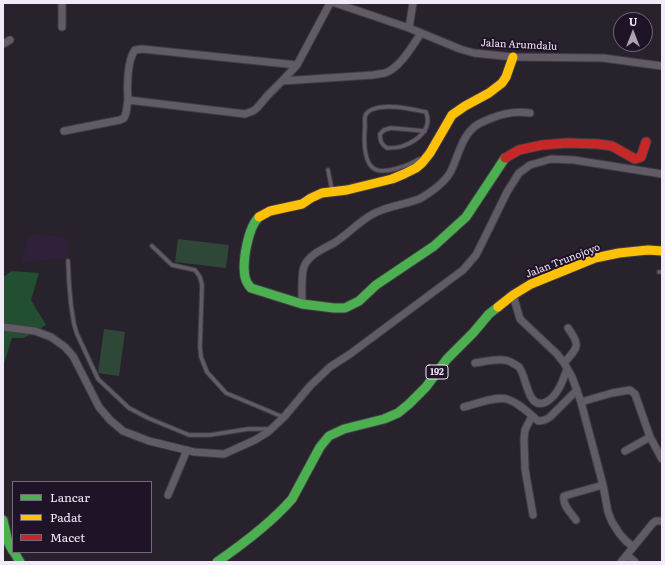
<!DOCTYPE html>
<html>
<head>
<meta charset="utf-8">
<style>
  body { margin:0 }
  #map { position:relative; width:665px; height:565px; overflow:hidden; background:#28222d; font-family:Literata,serif }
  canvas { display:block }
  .frame { position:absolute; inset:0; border:4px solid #f1e9f7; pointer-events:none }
  .legend { position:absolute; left:12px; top:481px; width:140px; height:72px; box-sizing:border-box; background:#1f1427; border:1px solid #73697a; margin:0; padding:5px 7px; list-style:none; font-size:12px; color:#f1e9f7 }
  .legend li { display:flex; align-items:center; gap:8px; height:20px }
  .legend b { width:20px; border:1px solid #73697a }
  .north { position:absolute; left:613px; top:12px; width:40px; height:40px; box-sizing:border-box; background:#1f1427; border:1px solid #73697a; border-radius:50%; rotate:0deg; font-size:11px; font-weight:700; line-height:16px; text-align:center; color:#f1e9f7 }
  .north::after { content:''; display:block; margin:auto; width:14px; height:18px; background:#aba3b0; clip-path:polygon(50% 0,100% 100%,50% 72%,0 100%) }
</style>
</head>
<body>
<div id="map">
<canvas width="665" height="565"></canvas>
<div class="frame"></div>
<ul class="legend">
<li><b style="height:5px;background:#4caf50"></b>Lancar</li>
<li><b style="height:5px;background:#ffc107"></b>Padat</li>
<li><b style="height:5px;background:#c62828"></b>Macet</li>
</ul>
<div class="north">U</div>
</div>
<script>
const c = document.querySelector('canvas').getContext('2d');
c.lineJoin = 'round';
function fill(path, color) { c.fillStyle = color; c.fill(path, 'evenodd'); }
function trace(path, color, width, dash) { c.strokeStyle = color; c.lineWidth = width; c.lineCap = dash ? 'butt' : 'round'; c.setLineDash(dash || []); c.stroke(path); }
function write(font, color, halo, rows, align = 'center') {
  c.font = font + ' Literata,serif'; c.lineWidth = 4; c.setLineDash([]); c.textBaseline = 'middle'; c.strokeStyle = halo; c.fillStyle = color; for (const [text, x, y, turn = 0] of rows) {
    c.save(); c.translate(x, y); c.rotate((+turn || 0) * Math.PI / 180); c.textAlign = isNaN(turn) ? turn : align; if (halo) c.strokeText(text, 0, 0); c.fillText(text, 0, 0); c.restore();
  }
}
const built = new Path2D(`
  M29,233L66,238L69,258L22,262Z`);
const green = new Path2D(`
  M178,239L229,245L226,268L175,262Z
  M104,329L125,332L119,376L98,373Z`);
const forest = new Path2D(`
  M12,271L39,273L31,300L46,325L24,338H12L3,367V277Z`);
const lane = new Path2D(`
  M419,159C409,165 383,176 373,168C363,160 364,138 365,126C365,123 364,117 366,114C367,113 370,110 371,110C385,103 411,109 426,112C433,129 417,141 403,146C398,148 392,148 387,148C381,144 380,141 380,134L384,130L391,128L425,131
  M328,170L332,190
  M152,246L172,265L195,270L200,277L202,285L200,347L201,357L207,372L226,393L283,417
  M68,261L69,282L71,305L74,324L77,334L98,379L129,408L148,418L189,435H210L248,429H270
  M659,272H662`);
const street = new Path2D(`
  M335,3L409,28L460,49L474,53L513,57L603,58L662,66
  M62,27V3
  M409,28L413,3
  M3,44L10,40
  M297,65L282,81L268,95L257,108L253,111L245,114L128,100C127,88 127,60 135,50L142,49L297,65L330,3
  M282,81L373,75C377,74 381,74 385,73C400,68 413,45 421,33
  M64,131L120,120L124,118L126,113L128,100
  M513,295L520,319L557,354L564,363L572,377L581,402L603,485L608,512L612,522L619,533L625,540L633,547
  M302,304C302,295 301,274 304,267C308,255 323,249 334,243C348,234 358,222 373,214C387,206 404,205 419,199C425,196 432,191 437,187C442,183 448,177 451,171C458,157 461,139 473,128C478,123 485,121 492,118C504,113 517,111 530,113
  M3,327L35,331L51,337L65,347L73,356L99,407L110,420L123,431L149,441L194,452L224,454L255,440L268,432L284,417L310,386L330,367L350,354L463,270L476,255L485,237L507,192L519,173L530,165L551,159L574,160L662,174
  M475,363C483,362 495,359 503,360C506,360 511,362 514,364C515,364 519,367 519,367C527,376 527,411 546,402C558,396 563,380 567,369
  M564,363C578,347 581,346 568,328
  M581,402L612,393L630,390L635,394L650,437L662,459
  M464,407C475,404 496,396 507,399C519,403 529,413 538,421C543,421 546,420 550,417L577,390
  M532,416L525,430L524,439L525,469L533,515
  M625,451L650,437
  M168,495L187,450
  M576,520C571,513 562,505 564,496L603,485
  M627,555L635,562
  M621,562L653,523L656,521H662`);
const fast = new Path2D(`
  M259,217C248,227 242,262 245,277C246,281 248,285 251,288L302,304L334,308H345L359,301L376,285L434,246L466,217L505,158
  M3,520L8,542L13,551
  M14,552L20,562
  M217,562C243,544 271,523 292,499L320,447L329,436L344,429L384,419L398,413L409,404L426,387L447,359L473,333L489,314L498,307`);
const slow = new Path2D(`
  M259,217L270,211L302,204L311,198L322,193L347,190L392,179L404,174L416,168L422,163L430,153L452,115L465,106L489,93L502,83L506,77L513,57
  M498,307L513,295L531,284L595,258L619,253L648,250L662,251`);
const jam = new Path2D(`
  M505,158L519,150L542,145L567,143L598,144L612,146L635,159L641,157L646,142`);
const shields = [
  [437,372,22]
];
const shieldNames = [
  ["192",437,372]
];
const streetNames = [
  ["Jalan Arumdalu",519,45,3],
  ["Jalan Trunojoyo",563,261,-21]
];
fill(built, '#2f2139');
fill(green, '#2f4737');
fill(forest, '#224e32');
trace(lane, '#423c46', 5.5);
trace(street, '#423c46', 9);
trace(fast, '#423c46', 11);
trace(slow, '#423c46', 11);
trace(jam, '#423c46', 11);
trace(lane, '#605b64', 3.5);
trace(street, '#605b64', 7);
trace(fast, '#4caf50', 9);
trace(slow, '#ffc107', 9);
trace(jam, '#c62828', 9);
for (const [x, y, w] of shields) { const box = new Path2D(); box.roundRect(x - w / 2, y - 7, w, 14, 3); c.fillStyle = '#1f1427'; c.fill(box); trace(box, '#f1e9f7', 1); }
write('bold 9px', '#f1e9f7', null, shieldNames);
write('10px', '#f1e9f7', '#1f1427', streetNames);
</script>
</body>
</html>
